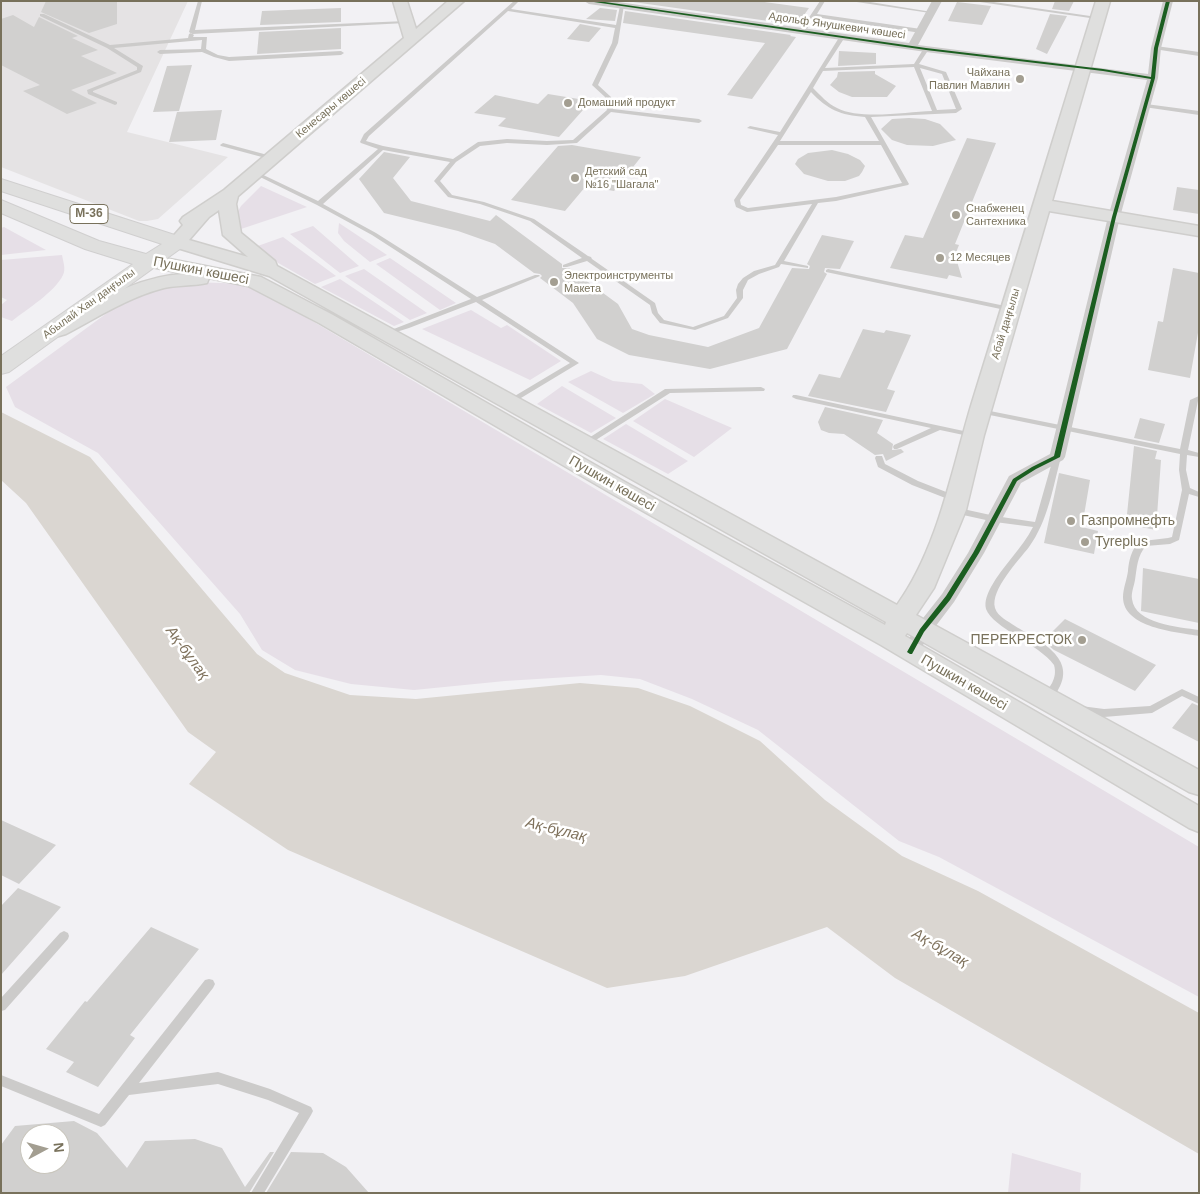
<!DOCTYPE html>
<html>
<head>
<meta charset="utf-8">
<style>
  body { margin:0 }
  #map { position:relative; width:1200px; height:1194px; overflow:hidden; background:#f2f1f4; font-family:Helvetica,sans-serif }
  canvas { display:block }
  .frame { position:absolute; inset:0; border:2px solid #78715b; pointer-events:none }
  .north { position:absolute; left:20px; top:1124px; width:50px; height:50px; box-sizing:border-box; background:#fff; border:1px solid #c9c6bd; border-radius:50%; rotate:84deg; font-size:14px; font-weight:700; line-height:20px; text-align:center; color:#78715b }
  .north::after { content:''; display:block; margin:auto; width:18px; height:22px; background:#a39e91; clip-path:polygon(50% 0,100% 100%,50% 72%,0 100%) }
</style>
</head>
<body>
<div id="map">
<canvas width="1200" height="1194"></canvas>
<div class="frame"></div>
<div class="north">N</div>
</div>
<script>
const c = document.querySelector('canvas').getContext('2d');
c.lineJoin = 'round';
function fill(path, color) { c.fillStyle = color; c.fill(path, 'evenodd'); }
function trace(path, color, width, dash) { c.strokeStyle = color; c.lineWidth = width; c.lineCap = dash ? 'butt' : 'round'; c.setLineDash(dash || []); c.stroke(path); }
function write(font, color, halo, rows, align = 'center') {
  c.font = font + ' Helvetica,sans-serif'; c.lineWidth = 5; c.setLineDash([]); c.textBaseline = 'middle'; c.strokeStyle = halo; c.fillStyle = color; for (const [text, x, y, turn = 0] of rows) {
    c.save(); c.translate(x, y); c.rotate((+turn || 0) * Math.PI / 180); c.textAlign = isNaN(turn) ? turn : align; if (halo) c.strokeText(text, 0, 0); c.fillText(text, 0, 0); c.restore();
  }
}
const built = new Path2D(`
  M1,1H188L127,132L228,157L158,219L147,221H139L1,167Z`);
const green = new Path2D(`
  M261,186L307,207L238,230L234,218L241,206Z
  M339,223L387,255L370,262L344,241L338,233Z
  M313,226L359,266L340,273L290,234Z
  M4,227L46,250L1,255V228Z
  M283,237L336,276L315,284L252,248Z
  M62,255C63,261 66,269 63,275C55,292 27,309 12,321L1,317V305L7,300L1,297V260Z
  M390,258L456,303L440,310L376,264Z
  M364,269L427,313L410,320L345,276Z
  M340,279L404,322L394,326L321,287Z
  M190,282L250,284L1199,847V997L939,857L899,841L758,730L692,699L640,679L601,675L505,681L414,690L351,684L295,670L262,650L240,614L98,453L15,407L6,387L129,297Z
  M471,310L501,328L507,325L561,361L530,380L422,329Z
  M591,371L613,381L642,384L655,394L623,413L568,382Z
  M562,386L616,418L591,433L537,404Z
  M665,399L732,428L694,457L633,421Z
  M626,424L688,461L668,474L603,439Z
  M1012,1153L1081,1173L1080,1193H1008Z`);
const water = new Path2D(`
  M1,412L90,457L257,654L285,673L350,695L416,699L580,683L638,688L690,706L760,741L825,800L902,856L978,891L1199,1013V1154L895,978L827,927L685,976L607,988L288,850L189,784L216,752L188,732L26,503L1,480Z`);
const building = new Path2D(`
  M46,1H117V24L89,33L41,12Z
  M626,1H757L809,8L797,25Z
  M1055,1H1074L1069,11L1052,9Z
  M957,2L991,6L982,25L948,21Z
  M341,8V22L260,25L262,11Z
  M600,8L617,10L615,21L586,19Z
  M625,11L791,35L790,36L796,37L752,99L727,95L765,43L623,23Z
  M1050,14L1067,16L1047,54L1036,49Z
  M13,15L34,27L39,17L78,36L72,38L98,50L81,56L117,73L71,90L97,103L67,114L23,91L40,85L1,65V19Z
  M580,24L601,28L589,42L567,39Z
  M341,28V49L257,54L259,32Z
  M839,51L876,53V64L838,66Z
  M192,65L179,111L153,112L167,66Z
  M875,71V74L896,86L887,97H852L839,92L830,85L837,77L838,72Z
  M548,94L591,101L559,137L498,126L506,118L474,113L495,95L538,104Z
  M222,110L216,140L169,142L177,112Z
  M909,118L925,119L940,124L956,140L933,146L907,145L892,140L881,129L892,119Z
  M967,138L996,143L955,244L959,245L955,255L962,278L949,275L947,279L890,268L905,235L923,238Z
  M572,145L641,157L614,191L586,186L565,211L511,200L558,146Z
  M832,150L848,154L860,160L865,166L862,172L859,176L845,181H828L804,174L795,164L798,159L808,153Z
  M384,152L410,157L393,178L411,201L490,221L496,215L562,264V268H569L618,304L632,329L649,335L708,347L759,328L792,268L809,269L810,266L807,264L822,235L854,241L840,269L825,268L824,272L827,274L787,349L710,369L629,355L597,339L573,303L540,278L542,276L540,274L534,273L495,244L458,231L384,213L359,179Z
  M1177,187L1199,190V214L1173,210Z
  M1173,268L1199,273V327L1190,378L1148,370L1158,321L1163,322Z
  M863,329L884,333L886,330L911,335L887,389L895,391L886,412L808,396L819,374L840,378Z
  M825,407L883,420L877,433L893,444L892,450L901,449L904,452L886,461L883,454L875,455L844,434L829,433L821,430L818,422Z
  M1140,418L1165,424L1159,443L1134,438Z
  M1134,446L1157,451L1155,459L1161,460L1156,530L1126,524Z
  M1059,473L1090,480L1082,527L1098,531L1094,554L1044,543Z
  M1143,568L1199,579V623L1141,611Z
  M1065,619L1156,665L1135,691L1054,650L1043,641Z
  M1192,703L1199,706V742L1172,728Z
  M1,820L56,845L19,884L1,875Z
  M18,888L61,907L1,975V906Z
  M151,927L199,949L130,1035L135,1038L98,1087L66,1072L74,1062L46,1049L85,1001L87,1002Z
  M74,1121L97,1133L127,1168L145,1141L195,1139L222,1148L245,1187L270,1152H274L249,1193H1V1145L15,1126ZM30,1134H60V1164H30Z
  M291,1152L323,1153L346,1167L369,1193H266Z`);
const lane = new Path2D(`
  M198,1H202L195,30L406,21L408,22L406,23L192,34L189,32Z
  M514,1H519L511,9L616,25L620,6L624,5L618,43L598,85L611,97L613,109L699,119L702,121L699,123L611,112L577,143L547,145L507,143L480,146L456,162L440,181L452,195L484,202L534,219L588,256L591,257L592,259L655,303L658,313L664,320L693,327L724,316L737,298L736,290L738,284L743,278L754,271L775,265L812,204L747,212L736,207L734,200L778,135L747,128L750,126L780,132L840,36L845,37L825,68L914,64L924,48H928L929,49L919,64L946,72L962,109L956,113L871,117L909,184L908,185L836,201L818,203L784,261L808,266V268L781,264L779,267L759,274L748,280L743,290V298L728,318L695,330L660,323L652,313L650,305L587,261L567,267H563V265L582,258L530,221L480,204L448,197L434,181L450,162L383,150L323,204L376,233L477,297L535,275H539L540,276L482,300L579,363L511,404L507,402L508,400L570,363L476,302L409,328L390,334H386V332L471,299L372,235L317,205L252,173L257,172L318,201L378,149L361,143L360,142L364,134ZM508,11L615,28L612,43L592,85L605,97L607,110L573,140L547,141L507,139L478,142L453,159L383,146L366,141L369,136ZM914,67L932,111C906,112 860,120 837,108C828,104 820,95 813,88L823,71ZM920,68L942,74L956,109L937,110ZM811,92C828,110 840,115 865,117L879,141H780ZM778,145H881L902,183L836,197L748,208L741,205L740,200Z
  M820,1H825L817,14L921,29L924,31L921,33L815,17L805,32H801L800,31Z
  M850,1H864L932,12L930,13Z
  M973,1H987L1097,17L1099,18L1097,19Z
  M40,14H44L110,45L188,38L189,34L191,33L194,35L193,37H207L206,49L218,55L229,57L341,51L344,53L341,55L229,61L214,57L202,52L160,54L157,52L160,50L201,49L202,40L114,48L143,66L141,72L93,91V92L117,102V104L115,105L88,94L87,90L137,70V67L107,48L40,16Z
  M1156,46L1199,52V56L1154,49L1153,48Z
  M1146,104L1199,111V115L1144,107L1143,106Z
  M223,143L275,157L276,158L273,160L221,146L220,145Z
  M828,269L1010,307L1013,309L1010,311L826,272V270Z
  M761,387L765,389L764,391L670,393L588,445H585L581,443L665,389Z
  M793,395H796L973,433L977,435L973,437L940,430L897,449H894L893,447L894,445L931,428L796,399L792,397Z
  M1199,396L1188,450L1199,453V457L1187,455L1186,470L1190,488L1199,492V497L1189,494L1179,540L1170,544L1146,546C1137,556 1137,568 1135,580C1134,586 1131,593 1132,599C1135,624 1179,627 1199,630V636C1176,632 1123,628 1123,597C1123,589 1127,579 1128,571C1129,560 1132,545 1143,541L1168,538L1172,537L1182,490L1179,470L1180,454L980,413L976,411L980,409L1180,449L1190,400Z
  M1054,455H1057L1061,457C1053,487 1048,521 1029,547C1019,560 990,590 995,608C998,617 1008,621 1015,626C1039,641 1079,658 1057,692C1053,698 1050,703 1043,701L1041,699C1049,688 1058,679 1054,665C1039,644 993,628 986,609C984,601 988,593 991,587C1003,565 1022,549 1033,527L995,522L954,513L950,510L954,507L995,516L1035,522Z
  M876,456H882L885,464L918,481L959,497L960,499L956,502L953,501L912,485L878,467L875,458Z
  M1182,689L1199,697V704L1182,696L1152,713L1104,717L1081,714L1078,712L1076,710L1078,708L1081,706L1104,709L1150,706Z
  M64,931L68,933L69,936L68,939L5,1010L1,1011V998L60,933Z
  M209,979L213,980L215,984L213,988L139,1083L218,1072L270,1089L311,1107L313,1111L311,1115L264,1193H251L299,1113L268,1100L218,1084L129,1095L105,1125L101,1127L1,1086V1075L99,1114L205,980Z`);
const street = new Path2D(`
  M584,1H611L909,43L932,1H942L918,45L1148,74L1151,48L1163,1H1173L1161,48L1158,78L1120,217L1065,457L1063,460L1021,483L984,553L954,602L929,635L916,657L910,658L904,657L901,652L916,627L942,594L968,553L1009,476L1050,454L1108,217L1147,80L926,52L589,4Z`);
const secondary = new Path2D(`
  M393,1H407L416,29L448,1H464L238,196L236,204L241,233L275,261L277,266L897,605C940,545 952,466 974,396C1015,265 1055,133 1096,1H1110L1052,201L1199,226V236L1049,211L984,435L966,510L934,588L916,615L1199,770V795L1189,792L907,633L905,636L1199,806V832L1189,828L881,645L609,492L319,323L248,286L209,278L207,283C193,286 178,285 164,288C129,297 98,317 66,334L59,336L52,334L49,330L52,326C93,304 138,275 186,274L142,265L140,261L142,257L149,255L261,277L333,315L625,482L885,625L886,622L269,276L171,246L168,242L183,225L180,221L183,217L224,190L404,38ZM219,210L223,235L248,257L189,240L209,217Z`);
const primary = new Path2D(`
  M1,179L184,238L187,242L184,246L9,372L1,374V356L133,264L85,249L1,213V200L99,241L146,254L162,244L1,191Z`);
const cycleway = new Path2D(`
  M587,1H598L926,48L1103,69L1151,77L1154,48L1166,1H1170L1158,48L1155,78L1116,217L1060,457L1036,469L1017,481L979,553L950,600L924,632L912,654H910L907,652L920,629L946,596L973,553L1013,479L1032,467L1054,456L1112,217L1151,79L1103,71L926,50Z`);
const markers = [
  [1020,79,5,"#a39e91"],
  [568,103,5,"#a39e91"],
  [575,178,5,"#a39e91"],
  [956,215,5,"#a39e91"],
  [940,258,5,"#a39e91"],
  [554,282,5,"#a39e91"],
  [1071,521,5,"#a39e91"],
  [1085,542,5,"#a39e91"],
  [1082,640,5,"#a39e91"]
];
const farStreetnames = [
  ["Адольф Янушкевич көшесі",837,26,8],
  ["Кенесары көшесі",331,108,-40],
  ["Абылай Хан даңғылы",89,304,-36],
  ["Абай даңғылы",1006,324,-73]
];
const farPoinames = [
  ["Чайхана",1010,73,"right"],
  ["Павлин Мавлин",1010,86,"right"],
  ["Домашний продукт",578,103],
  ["Детский сад",585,172],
  ["№16 \"Шагала\"",585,185],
  ["Снабженец",966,209],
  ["Сантехника",966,222],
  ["12 Месяцев",950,258],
  ["Электроинструменты",564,276],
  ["Макета",564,289]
];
const shields = [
  [89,214,38]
];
const shieldNames = [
  ["M-36",89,214]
];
const streetNames = [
  ["Пушкин көшесі",201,271,11],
  ["Пушкин көшесі",612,484,30],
  ["Пушкин көшесі",964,683,30]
];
const poiNames = [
  ["Газпромнефть",1081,521],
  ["Tyreplus",1095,542],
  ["ПЕРЕКРЕСТОК",1072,640,"right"]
];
const waterNames = [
  ["Ақ-бұлақ",187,653,54],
  ["Ақ-бұлақ",556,830,14],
  ["Ақ-бұлақ",940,948,30]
];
fill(built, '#e5e3e4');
fill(green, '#e6dfe7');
fill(water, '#dad6d1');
fill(building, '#d1d0cf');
trace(secondary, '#cfcecc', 3);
trace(primary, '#d0cfcf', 2);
fill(lane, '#cccbca');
fill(street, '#cccbca');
fill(secondary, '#dfdfde');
fill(primary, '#dfdfde');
fill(cycleway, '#1b5e20');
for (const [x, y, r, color] of markers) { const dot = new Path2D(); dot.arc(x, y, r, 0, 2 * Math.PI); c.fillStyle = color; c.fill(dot); trace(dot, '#fff', 2); }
write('11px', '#78715b', '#fff', farStreetnames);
write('11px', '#78715b', '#fff', farPoinames, 'left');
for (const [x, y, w] of shields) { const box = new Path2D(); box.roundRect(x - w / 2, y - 9.5, w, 19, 4); c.fillStyle = '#fff'; c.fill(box); trace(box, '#78715b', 1); }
write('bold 12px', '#78715b', null, shieldNames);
write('14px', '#78715b', '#fff', streetNames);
write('14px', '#78715b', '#fff', poiNames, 'left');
write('italic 15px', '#80735e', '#fff', waterNames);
</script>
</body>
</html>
